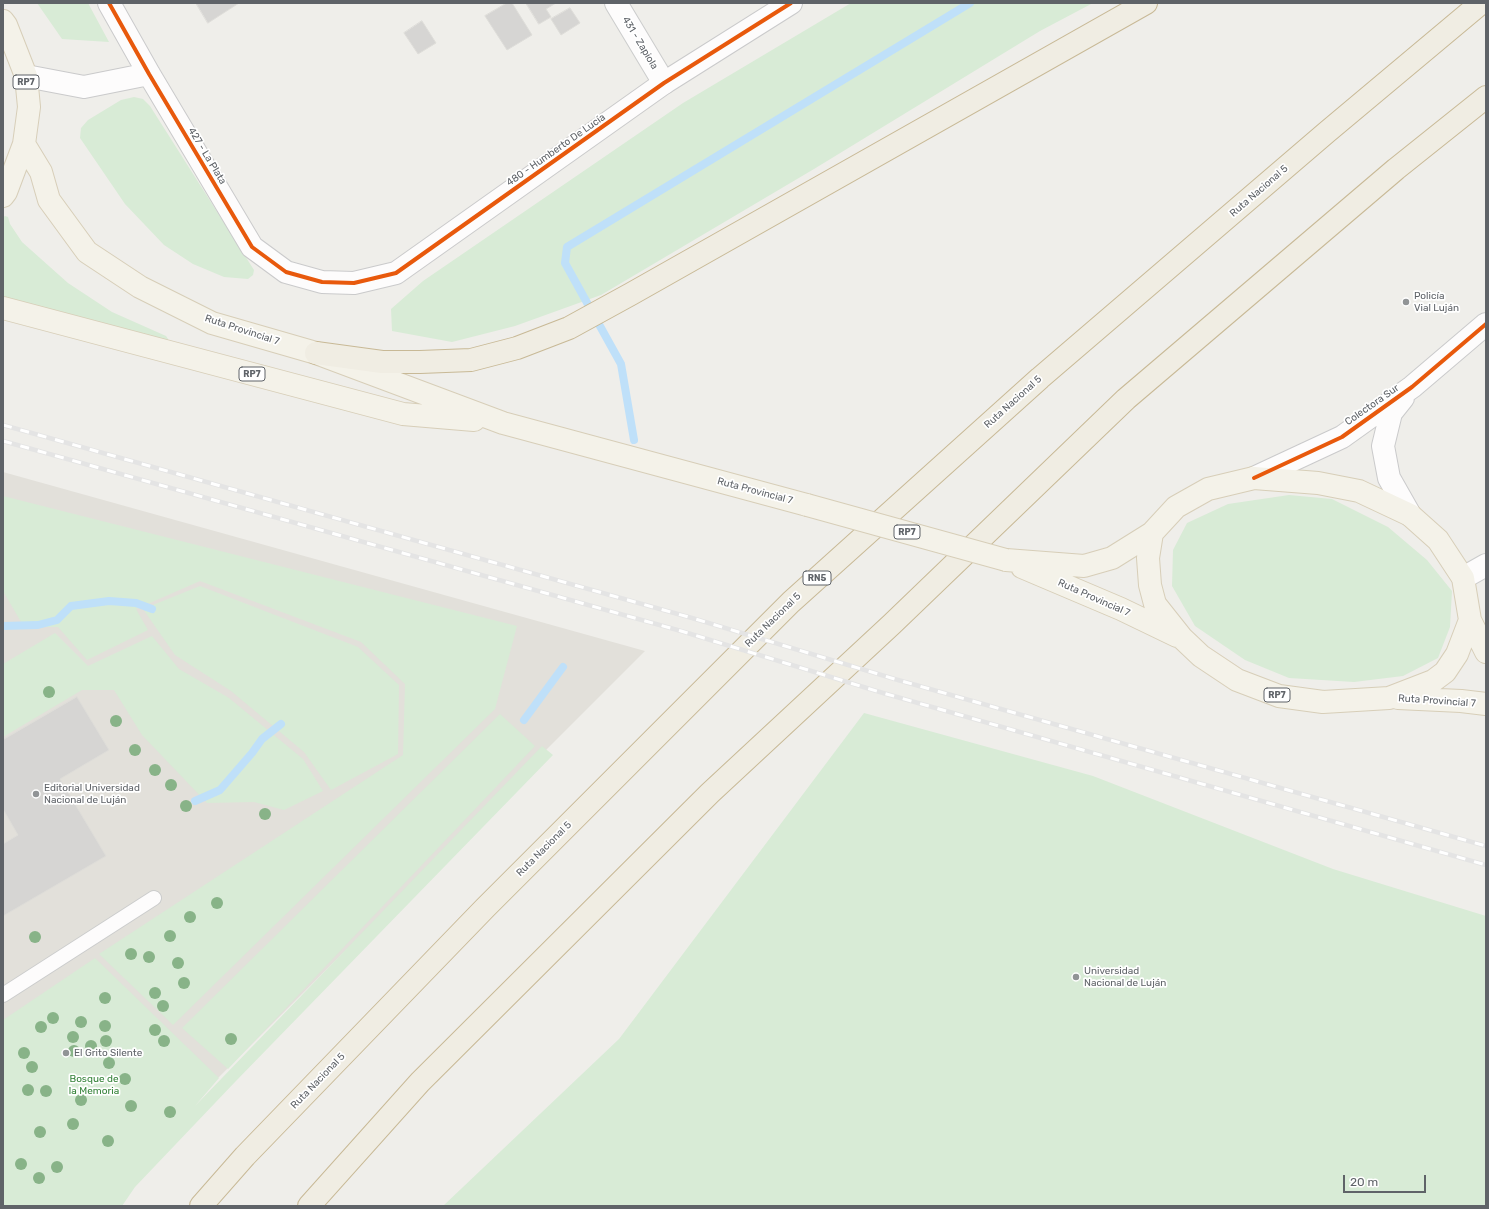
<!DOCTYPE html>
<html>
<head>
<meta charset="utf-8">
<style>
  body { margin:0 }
  #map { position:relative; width:1489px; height:1209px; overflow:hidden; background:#efeeea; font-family:Rubik,sans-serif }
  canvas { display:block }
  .frame { position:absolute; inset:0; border:4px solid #5f6368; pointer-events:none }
  .scale { position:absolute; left:1343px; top:1175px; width:83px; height:18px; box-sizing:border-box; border:2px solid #5f6368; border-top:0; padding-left:5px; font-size:12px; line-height:14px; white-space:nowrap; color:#5f6368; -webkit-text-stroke:3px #fff; paint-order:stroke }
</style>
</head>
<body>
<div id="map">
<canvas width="1489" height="1209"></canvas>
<div class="frame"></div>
<div class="scale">20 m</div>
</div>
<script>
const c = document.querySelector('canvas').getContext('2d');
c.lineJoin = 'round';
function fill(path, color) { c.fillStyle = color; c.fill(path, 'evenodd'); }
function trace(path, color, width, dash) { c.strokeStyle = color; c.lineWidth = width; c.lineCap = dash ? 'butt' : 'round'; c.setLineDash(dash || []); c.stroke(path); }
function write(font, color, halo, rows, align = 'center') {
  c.font = font + ' Rubik,sans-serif'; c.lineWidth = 3.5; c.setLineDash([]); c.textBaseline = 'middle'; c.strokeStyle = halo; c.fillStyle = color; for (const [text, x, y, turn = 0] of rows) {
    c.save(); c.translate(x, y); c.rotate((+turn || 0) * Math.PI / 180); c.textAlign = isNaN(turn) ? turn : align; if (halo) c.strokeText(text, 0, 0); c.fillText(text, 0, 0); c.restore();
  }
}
const education = new Path2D(`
  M3,472L645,651L122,1174L3,1206Z`);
const green = new Path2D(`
  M37,3H88L109,42L62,39Z
  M851,3H1093L1040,31L814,169L601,295L515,326L452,342L392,331L391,309L423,281L683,103Z
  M134,97L143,99L150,106L254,270L253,275L248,279L224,277L193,264L164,245L125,204L80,138L81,128L88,120L121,100Z
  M5,216L8,217L10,224L22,242L68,283L112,312L166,336L168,339V342L3,298V217Z
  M1289,495L1332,499L1388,527L1427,560L1452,591L1450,627L1438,658L1403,676L1354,682L1289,678L1245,660L1195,626L1172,586L1173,550L1187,523L1228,504Z
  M3,496L517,626L495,709L173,1025L99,954L403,755L405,684L361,642L200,581L136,609L148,630L87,660L58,627H24L3,591Z
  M200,586L358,647L399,685L398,754L331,790L304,752L231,691L175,655L143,609Z
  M55,633L88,666L152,636L179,669L229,698L303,759L323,791L284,810L254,802L207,803L142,735L114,690H82L3,737V664Z
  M864,713L1093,776L1333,869L1486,916V1206H443L619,1039Z
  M500,714L535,746L228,1069L182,1028Z
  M542,746L553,755L235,1082L135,1187L122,1206H3V1020L95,958L219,1078L195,1106Z`);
const stream = new Path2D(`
  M634,440L621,364L565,263L567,247L970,3
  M3,626L38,625L57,620L71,606L109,601L136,603L152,609
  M524,720L563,667
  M195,801L220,790L252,753L262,739L281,724`);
const building = new Path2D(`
  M196,3H239L208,23Z
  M507,3H512L532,35L507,50L485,16Z
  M526,3H556L546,9L551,17L539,24Z
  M570,8L580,23L561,35L551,19Z
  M422,21L436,43L418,54L404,33Z
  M77,697L109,750L60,779L106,856L3,916V844L18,835L3,809V740Z`);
const lane = new Path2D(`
  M3,995L154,898`);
const street = new Path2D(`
  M616,3L664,83
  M1463,578L1486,565`);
const secondary = new Path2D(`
  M109,3L149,74L252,247L286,272L322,282L354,283L396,273L664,83L791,3
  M26,76L84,87L149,74
  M1403,398L1391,413L1383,446L1389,478L1410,515
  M1254,478L1342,437L1412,387L1486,324`);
const primary = new Path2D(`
  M3,21L6,25L26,76L29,107L24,144L6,192L3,196
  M24,144L41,172L49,200L87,252L140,287L212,323L316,353L503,423L807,505
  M3,308L403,414L474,420
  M1006,560L1084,566L1112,558L1152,533L1176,507L1208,489L1254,478L1318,483L1359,491L1410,515L1438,540L1463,578L1470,620L1457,654L1445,672L1433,681L1389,698L1323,702L1279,696L1237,680L1201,656L1182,638L1155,604L1150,585L1148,558L1152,533
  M1022,567L1121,609L1177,636
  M1470,620L1486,652
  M1398,698L1461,701L1486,704`);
const highway = new Path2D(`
  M316,353L382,362H420L471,360L517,348L569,328L631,294L1146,3
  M201,1206L245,1156L485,908L791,602L1040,378L1327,132L1481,3
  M309,1206L420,1082L710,793L892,624L1126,399L1396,169L1486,97`);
const rail = new Path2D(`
  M3,425L692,618L898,680L1486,846
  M3,441L681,631L883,693L1486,865`);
const primaryBridge = new Path2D(`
  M807,505L1006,560`);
const cycleway = new Path2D(`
  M109,3L149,74L252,247L286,272L322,282L354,283L396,273L664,83L791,3
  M1254,478L1342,437L1412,387L1486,324`);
const trees = [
  [49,692],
  [116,721],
  [135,750],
  [155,770],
  [171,785],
  [186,806],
  [265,814],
  [217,903],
  [190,917],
  [170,936],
  [35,937],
  [131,954],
  [149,957],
  [178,963],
  [184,983],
  [155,993],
  [105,998],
  [163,1006],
  [53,1018],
  [81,1022],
  [105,1026],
  [41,1027],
  [155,1030],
  [73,1037],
  [231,1039],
  [106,1041],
  [164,1041],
  [91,1046],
  [74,1051],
  [24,1053],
  [109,1063],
  [32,1067],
  [125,1079],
  [28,1090],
  [46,1091],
  [81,1100],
  [131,1106],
  [170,1112],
  [73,1124],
  [40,1132],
  [108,1141],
  [21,1164],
  [57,1167],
  [39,1178]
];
const markers = [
  [1406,302,4,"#919496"],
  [36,794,4,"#919496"],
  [1076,977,4,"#919496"],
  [66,1053,4,"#919496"]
];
const shields = [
  [26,82,26],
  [252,374,26],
  [907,532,26],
  [817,578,28],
  [1277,695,26]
];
const shieldNames = [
  ["RP7",26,82],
  ["RP7",252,374],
  ["RP7",907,532],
  ["RN5",817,578],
  ["RP7",1277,695]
];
const streetNames = [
  ["431 - Zapiola",640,43,59],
  ["480 - Humberto De Lucía",556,150,-35],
  ["427 - La Plata",207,156,59],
  ["Ruta Nacional 5",1259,191,-41],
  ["Ruta Provincial 7",242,330,18],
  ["Ruta Nacional 5",1013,402,-42],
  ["Colectora Sur",1372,405,-35],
  ["Ruta Provincial 7",755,491,15],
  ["Ruta Provincial 7",1094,598,24],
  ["Ruta Nacional 5",773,620,-44],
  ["Ruta Provincial 7",1437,701,4],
  ["Ruta Nacional 5",544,849,-45],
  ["Ruta Nacional 5",318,1081,-46]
];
const poiNames = [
  ["Policía",1414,296],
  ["Vial Luján",1414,308],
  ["Editorial Universidad",44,788],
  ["Nacional de Luján",44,800],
  ["Universidad",1084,971],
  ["Nacional de Luján",1084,983],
  ["El Grito Silente",74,1053]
];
const parkNames = [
  ["Bosque de",94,1079],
  ["la Memoria",94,1091]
];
fill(education, '#e2e0da');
fill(green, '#d8ebd6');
trace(stream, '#bfe0f9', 8);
fill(building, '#d6d5d3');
trace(building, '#deddd9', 1);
trace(lane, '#cbcccc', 16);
trace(street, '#cbcccc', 24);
trace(secondary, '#cacacb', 24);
trace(primary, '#d7ceb8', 24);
trace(highway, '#c8b996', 24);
trace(lane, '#fdfcfc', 14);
trace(street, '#fdfcfc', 22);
trace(secondary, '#fdfcfc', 22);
trace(primary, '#f4f2e9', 22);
trace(highway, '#f0ede3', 22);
trace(rail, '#e4e4e4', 4.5);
trace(rail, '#fff', 3, [9]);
trace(primaryBridge, '#d7ceb8', 24, []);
trace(primaryBridge, '#f4f2e9', 22);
trace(cycleway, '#e8590c', 4);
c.fillStyle = '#88b388';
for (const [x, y] of trees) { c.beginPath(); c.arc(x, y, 6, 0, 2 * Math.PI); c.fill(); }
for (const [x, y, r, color] of markers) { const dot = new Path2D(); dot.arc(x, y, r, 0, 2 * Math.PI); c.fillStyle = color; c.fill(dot); trace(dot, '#fff', 1.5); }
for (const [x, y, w] of shields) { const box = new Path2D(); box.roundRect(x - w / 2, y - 7, w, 14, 3); c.fillStyle = '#fff'; c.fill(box); trace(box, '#5f6368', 1); }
write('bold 9px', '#5f6368', null, shieldNames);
write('10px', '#5f6368', '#fff', streetNames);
write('10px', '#5f6368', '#fff', poiNames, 'left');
write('10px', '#348238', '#fff', parkNames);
</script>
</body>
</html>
